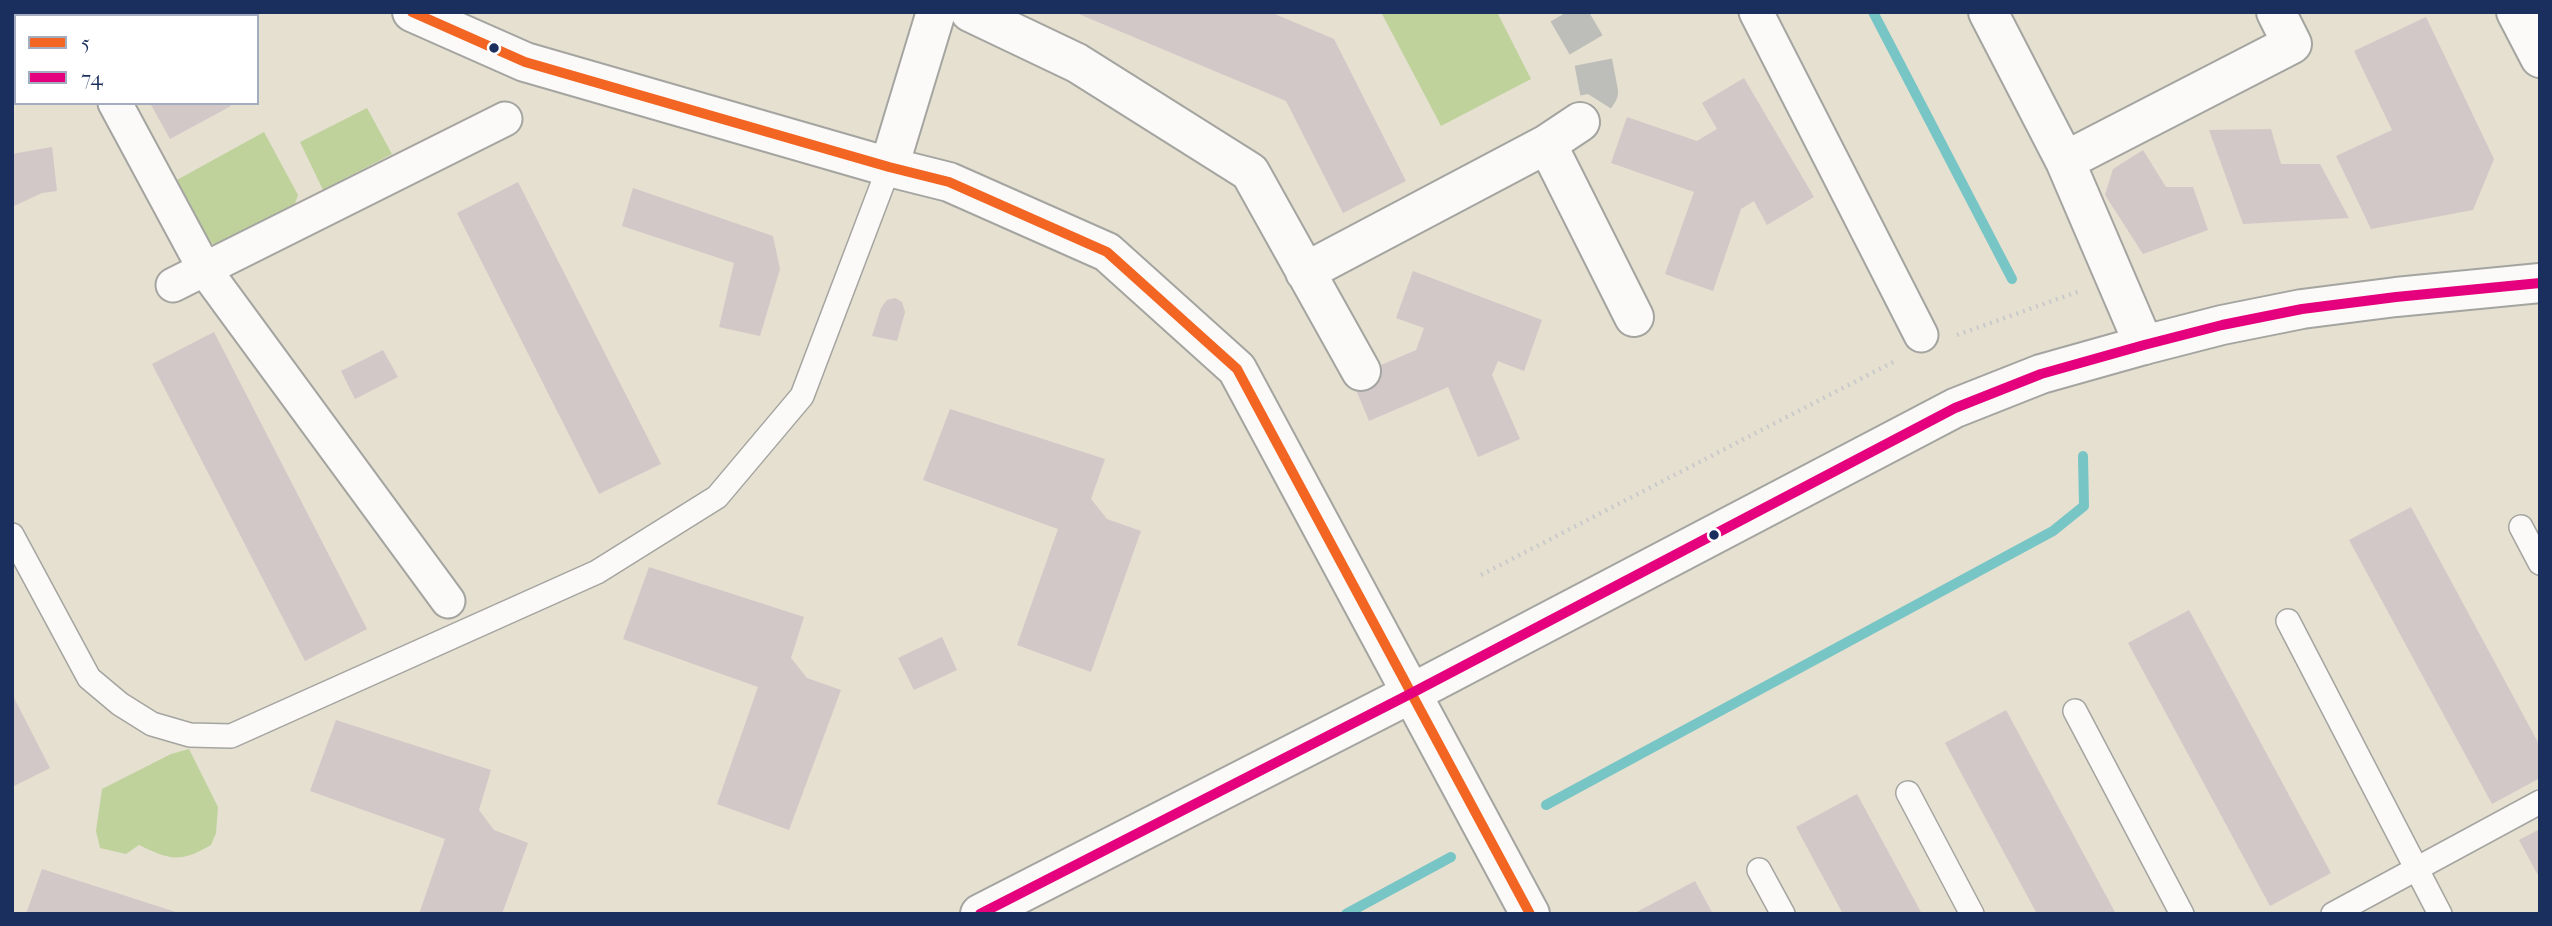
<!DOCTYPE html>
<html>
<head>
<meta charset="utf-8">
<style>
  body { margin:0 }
  #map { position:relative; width:2552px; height:926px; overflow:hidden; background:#e5e0d0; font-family:"IM FELL French Canon",serif }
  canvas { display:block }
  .frame { position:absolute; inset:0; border:14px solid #1b2f5e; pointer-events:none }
  .legend { position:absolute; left:14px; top:14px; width:245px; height:91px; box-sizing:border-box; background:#fff; border:2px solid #a4acbf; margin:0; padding:9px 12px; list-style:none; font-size:21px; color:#1b2f5e }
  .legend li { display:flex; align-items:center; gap:14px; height:35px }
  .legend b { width:35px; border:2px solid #a4acbf }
</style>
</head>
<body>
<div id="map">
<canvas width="2552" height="926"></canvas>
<div class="frame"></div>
<ul class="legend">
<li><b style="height:9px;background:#f26522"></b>5</li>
<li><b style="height:9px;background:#e5007d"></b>74</li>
</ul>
</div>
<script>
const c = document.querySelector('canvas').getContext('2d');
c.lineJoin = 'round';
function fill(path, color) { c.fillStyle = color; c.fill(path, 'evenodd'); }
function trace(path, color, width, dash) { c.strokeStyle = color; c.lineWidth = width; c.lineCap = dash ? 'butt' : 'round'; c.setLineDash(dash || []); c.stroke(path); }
const green = new Path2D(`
  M1381,12H1497L1531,79L1441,126Z
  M367,108L392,154L323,190L300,142Z
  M264,132L298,195L289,220L232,249L207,242L175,181Z
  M189,749L218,807L216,833L211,845C180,863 170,860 139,845L126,854L100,848L96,831L102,789L171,754Z`);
const stream = new Path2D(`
  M1873,12L2012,279
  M1546,805L2053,531L2084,506L2083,456
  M1346,914L1451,857`);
const building = new Path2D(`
  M100,12H180L182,16H102Z
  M1074,12H1270L1334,39L1406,181L1343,213L1286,101Z
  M2426,17L2494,159L2473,210L2371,229L2336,156L2392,130L2354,51Z
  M1744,78L1814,197L1767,225L1754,201L1741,209L1713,291L1665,274L1694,192L1611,163L1627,117L1697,141L1717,129L1702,103Z
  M150,103H229L231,106L170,139Z
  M2271,129L2281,164H2320L2349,218L2243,224L2209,130Z
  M52,147L57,191L42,193L12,207V154Z
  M2143,150L2166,187H2193L2208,230L2143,254L2105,195L2113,169Z
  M518,182L661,464L599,494L457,213Z
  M633,188L773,236L780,269L760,336L719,327L734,263L622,226Z
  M1413,271L1542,320L1524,371L1498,361L1492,375L1520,439L1478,457L1448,387L1369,421L1351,378L1416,350L1424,328L1396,318Z
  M895,298L902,302L905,312L897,341L872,336L881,308L887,300Z
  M214,332L367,629L305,661L152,364Z
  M383,350L398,377L355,399L341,371Z
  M950,409L1105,459L1091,499L1107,519L1141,531L1091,672L1017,645L1058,529L923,480Z
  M2411,507L2540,746V778L2492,804L2349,540Z
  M649,567L804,617L791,658L807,678L841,690L789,830L717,804L758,687L623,639Z
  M2189,610L2331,873L2270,906L2128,643Z
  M942,637L957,670L914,690L898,658Z
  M12,694L50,768L12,787Z
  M2006,710L2116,914H2037L1945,743Z
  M336,720L491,770L479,810L494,830L528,843L502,914H419L445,839L310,791Z
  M1857,794L1922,914H1843L1796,827Z
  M2540,829V879L2519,840Z
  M42,869L179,913V914H26Z
  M1695,881L1713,914H1633Z`);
const minorTunnel = new Path2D(`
  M1567,12L1592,55L1599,92L1580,122`);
const path = new Path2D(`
  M1957,335L2080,291
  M1481,575L1897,360`);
const service = new Path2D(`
  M2521,527L2540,563
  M12,535L89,678L120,704L152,724L190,735L231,736L597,572L717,497L802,396L889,167
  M2288,621L2440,914
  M2075,711L2182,914
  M1908,793L1972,914
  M1759,870L1783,914
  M2333,914L2540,802`);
const pedestrian = new Path2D(`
  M67,12L68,16
  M1756,12L1921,335
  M115,103L205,270L448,601
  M173,285L505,119`);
const minor = new Path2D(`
  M412,12L525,62L889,167L949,182L1107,252L1237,369L1530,914
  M970,12L1077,63L1250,172L1361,371
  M1988,12L2065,161L2144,345
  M2516,12L2540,58
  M1547,144L1580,122
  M2065,161L2292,44L2276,12
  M889,167L936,12
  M1305,272L1547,144L1634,317`);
const tertiary = new Path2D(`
  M980,914L1410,694L1955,408L2041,374L2144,345L2222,325L2302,309L2396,297L2540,283`);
const bus1 = new Path2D(`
  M412,12L525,62L889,167L949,182L1107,252L1237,369L1530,914`);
const bus2 = new Path2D(`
  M980,914L1410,694L1955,408L2041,374L2144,345L2222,325L2302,309L2396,297L2540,283`);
const markers = [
  [494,48,6,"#1b2f5e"],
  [1714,535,6,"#1b2f5e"]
];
fill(green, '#c0d29c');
trace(stream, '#78c5c6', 10);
fill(building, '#d2c8c8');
trace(minorTunnel, '#bdbdb9', 38, [38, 19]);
trace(service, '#a4a4a0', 26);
trace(pedestrian, '#a4a4a0', 37);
trace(minor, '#a4a4a0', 42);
trace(tertiary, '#a4a4a0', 42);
trace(path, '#cacaca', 4.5, [2, 5]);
trace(service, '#fbfaf8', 23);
trace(pedestrian, '#fbfaf8', 33);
trace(minor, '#fbfaf8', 38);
trace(tertiary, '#fbfaf8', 38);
trace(bus1, '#f26522', 10);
trace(bus2, '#e5007d', 10);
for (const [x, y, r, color] of markers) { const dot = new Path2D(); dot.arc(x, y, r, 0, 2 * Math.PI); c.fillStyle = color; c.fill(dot); trace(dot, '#fff', 2.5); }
</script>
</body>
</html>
